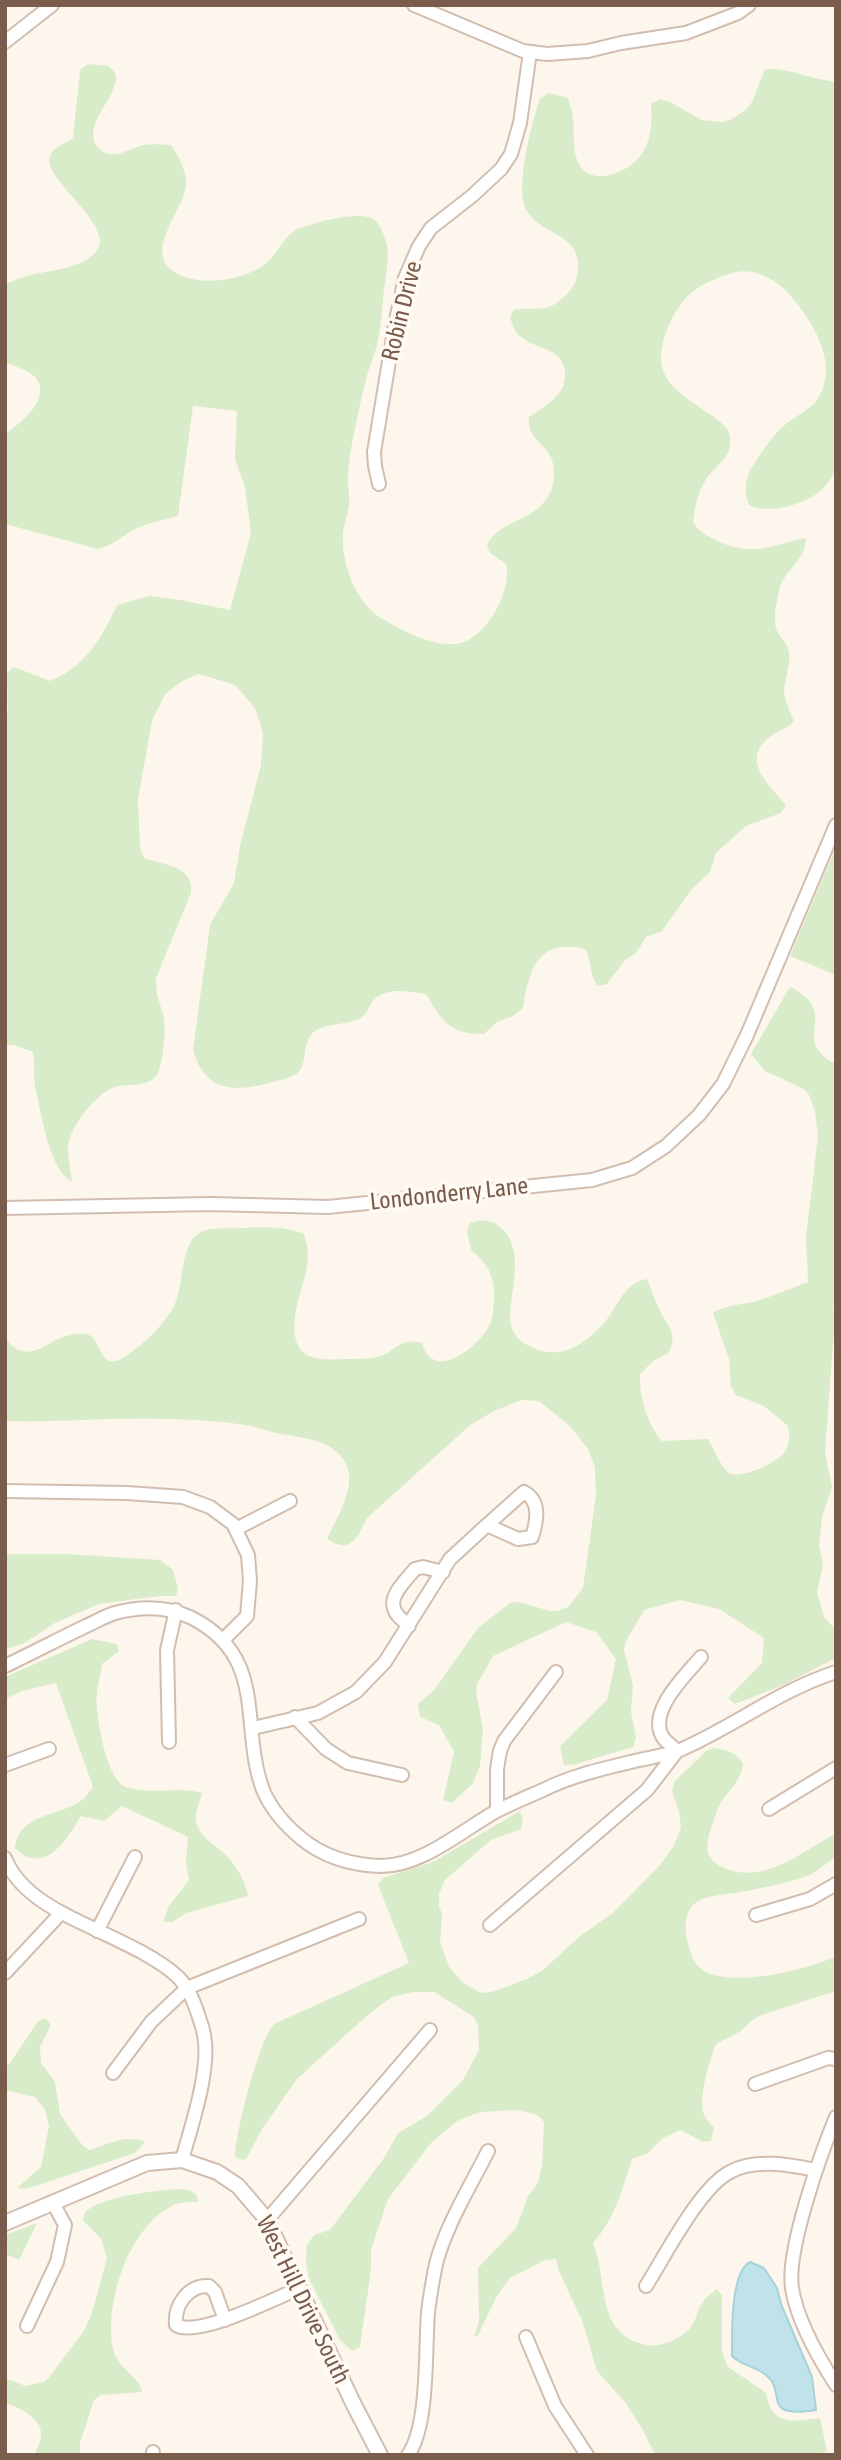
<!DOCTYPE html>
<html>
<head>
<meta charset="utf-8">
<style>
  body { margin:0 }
  #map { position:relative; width:841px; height:2460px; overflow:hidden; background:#fdf6ec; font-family:"Asap Condensed",sans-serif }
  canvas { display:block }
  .frame { position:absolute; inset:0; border:7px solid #7a5c4d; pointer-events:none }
</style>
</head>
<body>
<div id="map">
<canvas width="841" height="2460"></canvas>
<div class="frame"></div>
</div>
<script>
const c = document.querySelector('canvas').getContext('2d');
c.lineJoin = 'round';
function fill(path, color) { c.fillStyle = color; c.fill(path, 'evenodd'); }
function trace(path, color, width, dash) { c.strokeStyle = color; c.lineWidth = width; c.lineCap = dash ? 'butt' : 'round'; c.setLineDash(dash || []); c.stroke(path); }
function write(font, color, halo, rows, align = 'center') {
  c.font = font + ' "Asap Condensed",sans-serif'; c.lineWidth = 7; c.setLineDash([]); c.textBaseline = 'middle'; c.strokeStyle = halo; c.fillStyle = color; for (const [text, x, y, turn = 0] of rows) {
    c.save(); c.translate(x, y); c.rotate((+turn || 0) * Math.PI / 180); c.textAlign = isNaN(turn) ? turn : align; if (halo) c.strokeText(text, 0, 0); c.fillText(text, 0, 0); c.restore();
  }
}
const green = new Path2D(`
  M88,64L108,66C110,67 115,72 115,74C122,93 81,124 97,146C110,163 128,149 143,145C153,144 161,144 171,145C178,155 187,172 186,184C186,208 143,250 173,271C197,288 241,281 264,265C277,256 282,238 296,230C311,223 358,210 373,219C380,223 383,234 386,241C390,256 386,274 384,289C382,308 381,328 377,346C374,355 371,363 368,372C361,397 356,423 351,449C349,459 348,470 348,481C348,489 350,499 349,507C347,516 344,524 343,533C341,564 356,604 384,620C404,631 429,645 453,644C484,644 513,591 506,564L490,553L487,545C500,519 533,523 549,495C553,488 554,481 554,474C555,443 526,444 529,417C546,405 566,396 565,373C565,365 561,359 555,354C545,347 530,345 521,337C515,333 513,325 510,318L514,310C526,307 540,311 551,306C559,303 574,289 576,280C589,232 542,239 526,209C515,188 532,120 540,99L549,93L568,98C570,105 573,112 573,120C575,135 571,155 582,168C597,187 634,169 643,152C652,137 652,121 651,104L660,99L670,102L702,120L722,122L732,119L748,108L753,100L765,69C787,67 813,80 836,82V470C831,478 826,487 818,493C801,505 768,515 749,505C742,489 746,475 756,461C764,449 774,433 786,424C796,416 807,411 816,402C841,366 814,322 788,293C774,278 753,267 732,273C698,284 684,293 669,325C646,377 676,391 714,417C721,423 729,428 730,437C734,458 713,466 705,481C697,494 695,507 693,522C703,539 736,551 757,549C771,548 790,541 806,538C806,560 784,570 779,590C777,600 773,618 776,628C779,637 787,642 789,652C791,665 785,677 784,690C784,700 790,712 794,721C787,729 779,730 771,736C739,760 768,783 786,805L781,813L746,826L716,853L710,872L691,890L662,931L646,937L636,953L625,960L607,984L598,986C588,975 593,961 585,949C538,938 529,969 523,1008L513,1016L497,1022L484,1034C450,1035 441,1020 426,994C409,992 387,986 374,1000C369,1005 368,1013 362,1017C348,1026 329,1022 315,1031C301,1042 308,1058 300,1070C295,1077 284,1079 276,1081C239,1092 206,1095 193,1050L210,925L234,883L240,846L261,765L263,735L261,726L255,708L235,685L199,674L182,681L165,694L152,721L138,799L140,848L144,858C164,865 194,866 191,893L156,978C155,991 159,1001 163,1014C167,1024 163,1063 158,1073C150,1087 132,1084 119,1086C98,1089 67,1129 68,1150C68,1160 71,1172 72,1182C49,1169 42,1116 36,1091C33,1079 35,1065 33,1052L14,1045H5V719L8,711L7,673L14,667L50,681C84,668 102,638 117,605L149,596L181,600L230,610L251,533L245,487L235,459L237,411L193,406L178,516C163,520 147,523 133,530C121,537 112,546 98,549L5,524V434C20,424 53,398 35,377C28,370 14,366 5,362V284C11,282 15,280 21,278C43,270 74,271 93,255C125,229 35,176 51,154C55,147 67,142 73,138L80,70Z
  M836,847V975L790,956Z
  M790,987C798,991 807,996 812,1005C823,1027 799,1046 836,1064V1306L833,1307L835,1317L825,1452L832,1487L822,1517L819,1545L823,1565L817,1592L824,1617L836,1630V1658L783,1685L735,1704L728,1698L762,1663L764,1638L719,1609L680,1600L644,1610L626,1641L624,1650L633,1685L631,1711L636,1738L633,1747L576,1764L564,1765L560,1746L607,1700L616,1659L596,1632L566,1622L493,1656L477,1684L476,1692L483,1729L480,1766L473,1783L452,1803L443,1800L454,1752L439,1725L420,1717L418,1704L435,1689L478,1628L510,1603L519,1602L550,1611H558L568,1607L583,1588L596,1495L595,1467L588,1449L570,1426L539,1401L521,1400L494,1411L469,1426L367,1518C358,1537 351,1555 327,1539C336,1519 354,1491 348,1469C339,1439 301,1438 276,1433C268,1431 259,1428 251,1426C221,1421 190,1419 160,1419C108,1417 57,1423 5,1421V1338C27,1367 45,1342 66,1336C73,1334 86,1331 92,1337C102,1346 102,1373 126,1356C144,1344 164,1325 174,1306C185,1285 179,1246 199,1233C210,1226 228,1229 241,1228C262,1227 285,1226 304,1234C306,1241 308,1249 308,1256C307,1283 291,1307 295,1335C298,1362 323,1360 345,1359C356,1359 367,1359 378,1357C396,1352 399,1337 422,1343C433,1384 480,1346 490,1324C494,1316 493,1306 494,1297C495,1277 487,1262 471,1250L467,1231L470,1223C482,1219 491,1219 501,1228C525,1249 511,1288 510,1318C511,1333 517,1340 531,1347C559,1361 583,1346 603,1324C618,1308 623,1283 647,1279C651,1289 655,1301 660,1311C668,1327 679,1334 668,1353L653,1361L640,1374C639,1397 647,1423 662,1441L708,1439C714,1449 720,1466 729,1473C740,1480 777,1463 784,1453C790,1445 790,1436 788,1426L764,1406L736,1395L731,1387L729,1359L713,1313C728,1303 749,1305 766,1298C780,1293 794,1287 808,1282L806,1237L818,1136L815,1111L809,1095L804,1089L765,1071L751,1054Z
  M5,1554H66L160,1560L173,1570L178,1588L176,1596H160L99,1604L55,1623L23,1644L5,1649Z
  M92,1639L117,1644L119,1651L102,1664C100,1678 95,1694 97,1708C98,1726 108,1782 126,1787C154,1796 176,1785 202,1793C200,1801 195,1811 196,1820C198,1837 213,1843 224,1853C236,1865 245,1880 248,1896L186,1913L172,1922H163L169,1906L189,1880L186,1863L188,1837L122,1806L104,1821L81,1816C70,1833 55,1863 30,1858C25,1857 19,1851 15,1849C18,1813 59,1817 82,1800C86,1797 90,1791 93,1787L56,1683L22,1691L5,1699V1677Z
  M713,1748C727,1750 737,1752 743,1764C741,1784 723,1794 717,1811C709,1835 696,1858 727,1869C765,1884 804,1851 836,1833V1857C826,1863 815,1874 804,1877C784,1884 761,1888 741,1892C726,1895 707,1894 694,1904C685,1913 684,1928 687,1939C689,1949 693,1962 700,1968C726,1990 808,1970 836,1956V1991L764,2014L752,2020L741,2031L716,2044C709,2063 698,2096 704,2115C706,2120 711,2124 714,2128L711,2141L703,2142L681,2130L663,2138L648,2153L632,2159C623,2188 614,2220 593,2243C609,2282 594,2333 646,2345C660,2348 681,2339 690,2328C697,2320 698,2307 705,2299C708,2295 714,2292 717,2289L722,2295V2351L727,2366L766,2393C772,2427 792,2421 820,2418L827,2451L816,2455H655L643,2430L625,2402L597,2371L583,2323L558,2269L556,2259L545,2260L510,2278L498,2294L478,2335L474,2337L479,2321L478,2268L516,2228L528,2196L538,2183L542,2166L544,2123L542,2119L535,2114L516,2110L480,2112L457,2121L431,2143L388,2199L371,2250V2270L360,2347L352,2351L340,2340L309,2279L306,2262L307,2245L314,2235L330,2230L384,2158L398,2133L427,2116L463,2080L479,2050L478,2025L474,2017L434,1992H413L392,1997L370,2013L297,2079L262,2129L247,2158L243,2160L235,2157C236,2131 258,2043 274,2024L409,1963L378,1885L383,1878L433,1862L520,1811L523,1820L521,1829L491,1840L445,1880L439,1894V1906L442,1914L440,1942L449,1967L462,1982L479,1992L486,1993L498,1990L529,1978L543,1970L580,1936L614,1912L661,1864L673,1847L681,1828L679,1811L672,1791L674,1782L706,1751Z
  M46,2018L51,2025L40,2047L41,2063L55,2082L60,2114L83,2146L90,2150C108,2144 127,2134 145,2142L135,2153L26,2189L17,2188L41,2167L49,2126L45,2110L35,2097L5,2090V2066L10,2063L38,2021Z
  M177,2189L189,2190L196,2194L198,2202C191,2202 182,2202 176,2204C129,2224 104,2302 113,2349C117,2368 141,2378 142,2392L101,2395L94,2400L80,2443V2455H35C36,2449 40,2443 41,2438C44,2419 19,2407 5,2403V2378L26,2386L46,2381L84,2331L92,2313L107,2258L101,2239L83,2220L85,2212C103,2196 153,2191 177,2189Z
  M37,2223L19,2260L5,2254V2235Z`);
const water = new Path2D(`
  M750,2262L764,2268L777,2288L781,2304L812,2377L816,2410C759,2419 788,2392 766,2375C755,2366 742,2366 732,2356C732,2334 730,2273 750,2262Z`);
const minor = new Path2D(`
  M414,5L523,51L547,54L588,51L621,43L686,33L738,13L749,5
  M5,42L52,5
  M379,484L375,466L374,452L395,325L405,278L419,246L431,228L472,196L501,169L511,154L520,123L530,52
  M5,1208L210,1204L328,1207L592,1180L632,1168L666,1146L699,1115L723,1084L747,1035L836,825
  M5,1491L127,1493L183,1497L210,1507L233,1524L248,1555L250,1581L247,1616L223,1640
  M524,1492C541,1501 537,1521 532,1537L518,1539L487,1525Z
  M236,1529L290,1501
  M409,1626C404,1621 395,1615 394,1608C389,1595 408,1578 415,1569L423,1567L443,1572
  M5,1666C32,1653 59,1639 86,1626C95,1622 105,1616 115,1613C141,1606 168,1606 192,1618C269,1658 239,1725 263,1790C271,1809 286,1826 302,1839C324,1857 353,1865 381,1866C422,1866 461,1831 495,1812C510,1804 527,1797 543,1790C573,1775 606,1768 639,1760C652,1757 667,1755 680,1750C733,1727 780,1690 836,1672
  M295,1717L326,1749L348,1763L402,1775
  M253,1728L318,1713L356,1692L385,1662L450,1559L487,1525
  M169,1742L167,1650L176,1610
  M5,1765L49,1749
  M769,1809L836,1768
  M497,1811V1769L500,1751L504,1741L556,1672
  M5,1858C15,1884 42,1903 66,1915C100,1933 151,1952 178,1977C189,1988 193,2000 198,2014C200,2021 203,2028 204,2035C211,2069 191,2127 182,2160
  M756,1915L810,1899L836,1884
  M490,1925L647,1790L677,1751C673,1747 668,1743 664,1739C645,1713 686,1675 701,1657
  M97,1931L135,1857
  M5,1973L61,1913
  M113,2073L151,2022L187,1988L359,1919
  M755,2084L828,2058L836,2059
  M836,2117C821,2153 786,2251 792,2288C797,2321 818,2357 836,2385
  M267,2220L430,2030
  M646,2286C665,2256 700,2187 730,2172C755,2158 790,2165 816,2170
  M225,2320L215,2292L209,2286C188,2285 174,2305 176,2325C198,2338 276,2298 300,2288
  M27,2326L57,2262L65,2225L53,2203
  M526,2337L555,2406L587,2455
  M153,2452V2455
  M408,2455C429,2426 425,2349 428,2312C430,2296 433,2279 436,2264C446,2225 470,2187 488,2151`);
const tertiary = new Path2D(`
  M5,2223L147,2163L182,2160L217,2172L238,2186L267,2220L353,2403L380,2455`);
const streetNames = [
  ["Robin Drive",402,311,-76],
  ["Londonderry Lane",449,1194,-6],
  ["West Hill Drive South",303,2300,64]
];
fill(green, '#d8ecc9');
fill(water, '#bfe3e8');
trace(water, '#a5d3da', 2);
trace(minor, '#d1beb0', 16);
trace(tertiary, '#d1beb0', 18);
trace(minor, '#fff', 12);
trace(tertiary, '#fff', 14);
write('24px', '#7a5c4d', '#fffaf3', streetNames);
</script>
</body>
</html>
